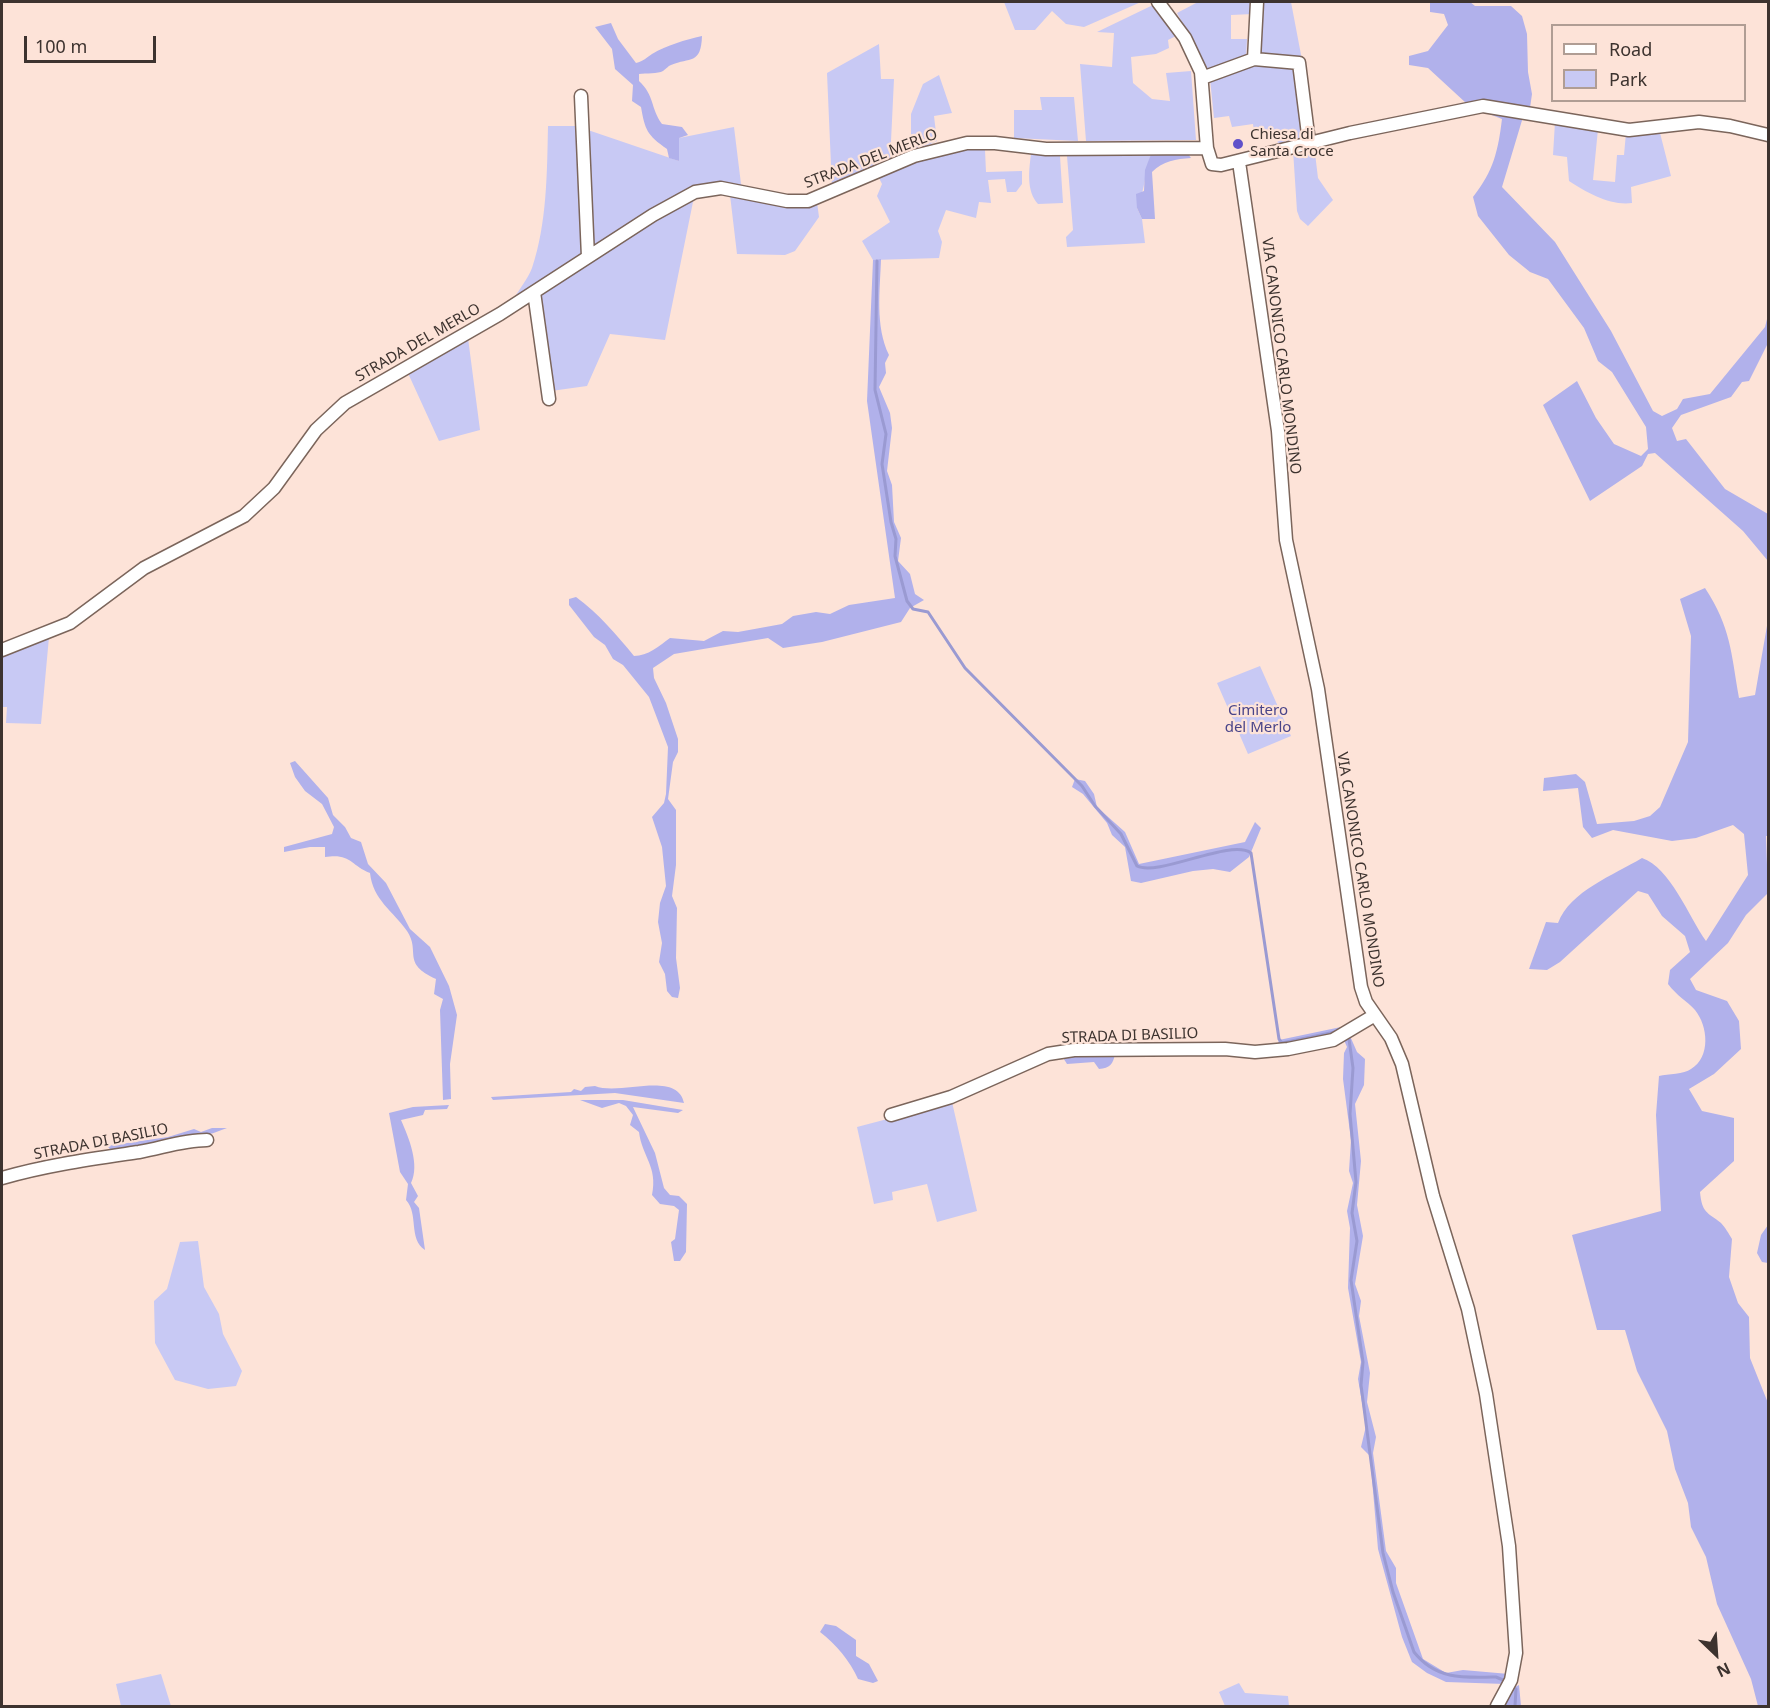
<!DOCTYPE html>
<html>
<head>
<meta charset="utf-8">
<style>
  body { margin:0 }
  #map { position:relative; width:1770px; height:1708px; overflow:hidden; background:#fde3d8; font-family:"Noto Sans",sans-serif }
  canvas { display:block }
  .frame { position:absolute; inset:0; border:3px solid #3d332f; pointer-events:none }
  .legend { position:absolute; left:1551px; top:24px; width:195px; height:78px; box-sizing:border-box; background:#fde3d8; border:2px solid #b09d94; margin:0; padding:8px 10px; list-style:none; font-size:18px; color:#3d332f }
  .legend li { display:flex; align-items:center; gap:12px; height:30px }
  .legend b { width:30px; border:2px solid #b09d94 }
  .north { position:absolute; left:1686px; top:1624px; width:60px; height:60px; -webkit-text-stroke:4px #fde3d8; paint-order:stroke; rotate:155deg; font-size:16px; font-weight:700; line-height:24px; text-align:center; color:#3d332f }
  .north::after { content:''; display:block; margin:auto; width:21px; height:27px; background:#3d332f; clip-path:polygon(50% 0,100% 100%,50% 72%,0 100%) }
  .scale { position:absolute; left:24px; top:36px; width:132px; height:27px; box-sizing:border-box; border:3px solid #3d332f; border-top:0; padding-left:8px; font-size:18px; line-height:21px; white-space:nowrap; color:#3d332f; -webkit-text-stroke:4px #fde3d8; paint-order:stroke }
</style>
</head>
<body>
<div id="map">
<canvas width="1770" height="1708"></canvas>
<div class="frame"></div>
<ul class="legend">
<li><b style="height:8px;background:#fff"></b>Road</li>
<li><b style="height:16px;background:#c8c9f4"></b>Park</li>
</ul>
<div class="north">N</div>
<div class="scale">100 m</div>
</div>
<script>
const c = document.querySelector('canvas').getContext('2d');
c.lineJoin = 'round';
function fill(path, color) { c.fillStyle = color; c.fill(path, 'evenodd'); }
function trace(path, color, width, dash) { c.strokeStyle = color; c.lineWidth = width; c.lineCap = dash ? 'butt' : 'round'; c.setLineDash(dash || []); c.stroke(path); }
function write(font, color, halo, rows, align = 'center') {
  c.font = font + ' "Noto Sans",sans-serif'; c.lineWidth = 4.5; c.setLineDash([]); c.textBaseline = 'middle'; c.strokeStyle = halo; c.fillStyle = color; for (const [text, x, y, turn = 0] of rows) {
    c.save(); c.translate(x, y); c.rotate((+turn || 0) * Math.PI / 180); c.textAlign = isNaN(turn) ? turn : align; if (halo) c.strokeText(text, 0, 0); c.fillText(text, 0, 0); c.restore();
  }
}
const green = new Path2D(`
  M1004,2H1141L1084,27L1066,24L1052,11L1035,30H1015Z
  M1198,2H1254L1253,14L1231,15V39H1247L1246,59L1210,73L1177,13Z
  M1260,2H1291L1302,60L1257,57Z
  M1153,5L1176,36L1168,40L1169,48L1156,54L1131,57L1133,83L1152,99L1170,101L1166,73L1191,71L1196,140L1086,141L1080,64L1112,67L1114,33L1097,32Z
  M879,44L881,79H894L890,162L832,188L827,73Z
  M1255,62L1297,65L1306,137L1278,146L1277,132L1254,131L1253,124L1232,127L1229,116L1214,118L1210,79Z
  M939,75L952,113L934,116L937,141L911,153V114L923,84Z
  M1040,97H1074L1078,141L1014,138V110H1042Z
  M1555,122L1598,129L1593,180L1615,182L1617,155H1624L1626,133H1660L1671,176L1631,187L1632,203C1611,206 1587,193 1569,181L1567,157L1553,155Z
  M548,126H580L586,254L513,300C519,289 528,279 532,268C547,223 547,173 548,126Z
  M734,127L741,184L747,190L713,184L692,187L591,251L585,129L679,161V138Z
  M1314,145L1318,178L1333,200L1308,226L1300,219L1297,211L1293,150Z
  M981,146L1003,150H985L986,172L1022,171V184L1016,192H1007L1005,179L988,180L991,203L979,202L976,218L946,210L938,231L942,242L939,258L873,260L862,241L890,222L877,196L882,184L878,176L922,156Z
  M1031,154L1060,156L1063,203L1038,204C1026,191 1029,170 1031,154Z
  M1151,154C1145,172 1145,190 1137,208L1142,219L1145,243L1067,247L1066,237L1073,230L1067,156Z
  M730,195L817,202L819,217L795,251L785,255L737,254Z
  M694,197L665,340L610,334L587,386L551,391L539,294Z
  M468,338L480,430L439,441L407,371Z
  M49,637L41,724L6,723L7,707H2V654Z
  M1260,666L1291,736L1248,754L1217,683Z
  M952,1102L977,1211L937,1222L927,1184L892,1192L893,1200L874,1204L857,1127Z
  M198,1241L204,1287L219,1314L223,1334L242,1371L236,1386L208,1389L175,1380L155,1343L154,1301L167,1289L180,1242Z
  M161,1674L171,1706H121L116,1684Z
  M1239,1683L1245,1693L1288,1696L1289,1706H1225L1219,1692Z`);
const forest = new Path2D(`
  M1430,2H1470L1475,6H1511L1522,16L1527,34L1528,72L1532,94L1530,108L1466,103L1428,68L1409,65V56L1428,51L1448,25L1444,14L1430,12Z
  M611,23L618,39L636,63C644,61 646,58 652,54C667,45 685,40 702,36C701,65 690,57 671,65C668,66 666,69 663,71C658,74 646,73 639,74V81C655,96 650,107 662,124L682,127L688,135L679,138V161L669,158L667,149C647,135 645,130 641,107L632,101L633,85L615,69L612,49L595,27Z
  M1479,110L1523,117L1502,187L1555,242L1611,331L1653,411L1662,416L1677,409L1683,399L1710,394L1765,327L1768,315V343L1749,381L1742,382L1731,397L1681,415L1672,428L1677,441L1686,439L1725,489L1768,514V561L1743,531L1655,453L1648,454L1642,466L1590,501L1543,405L1577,381L1596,418L1614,444L1641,456L1648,449L1646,427L1612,372L1598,361L1584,328L1548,279L1530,272L1509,255L1478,216L1473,197C1494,170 1498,151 1502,119Z
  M1151,154H1188L1191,158C1176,159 1163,161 1152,172L1155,219H1142L1137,208L1136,194L1144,191L1145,170Z
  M881,259C880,291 875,326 889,355L885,363L886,373L879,387L890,413L892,428L887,471L892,485L894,522L901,538L898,561L910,574L915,594L924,600L910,608L901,622L822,642L783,648L768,638L674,654L653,668L654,678L666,703L678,739V752L673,762L668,799L676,810V865L672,896L677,908L676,958L680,988L678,998L672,997L667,991L665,974L659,962L662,943L658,922L660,903L666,886L662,847L652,817L664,803L666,794L668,747L649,697L623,665L613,659L605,645L594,637L569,605V599L576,597C599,614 616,634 634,656C648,656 659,646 670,638L704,641L723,631L738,632L782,624L793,616L816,612L830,614L849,605L895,598L867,401L873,260Z
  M1705,588C1731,628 1731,652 1739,698L1755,695L1768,620V836H1766L1768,893L1746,915L1728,943L1690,979L1696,990L1727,1001L1739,1021L1741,1049L1714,1074L1689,1089L1702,1111L1734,1118V1161L1700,1192C1702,1213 1707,1212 1721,1223C1725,1227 1729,1234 1732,1239L1729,1277L1738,1303L1749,1317L1750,1358L1768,1403V1706H1758L1751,1679L1717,1604L1706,1557L1691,1527L1688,1503L1675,1469L1667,1431L1637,1371L1625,1330H1597L1572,1235L1661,1211L1656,1115L1659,1076C1668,1074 1684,1074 1691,1069C1711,1057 1708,1026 1695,1010C1687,1001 1677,996 1668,984L1670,970L1690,952L1685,936L1662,916L1648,894L1638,891L1560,962L1547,970L1529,969L1546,922L1558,923C1570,891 1614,875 1642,858C1670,867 1689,917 1706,941L1748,875L1744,834L1733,825L1696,838L1672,841L1613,830L1592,838L1583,827L1578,788L1543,791L1544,778L1576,774L1585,782L1597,824L1634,821L1650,816L1660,807L1688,742L1691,636L1680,599Z
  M295,761L328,798L333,815L345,827L351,838L361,842L368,864L386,883L410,929L430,947L449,986L457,1015L450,1064L451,1099L443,1100L440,1010L443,999L434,994L436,979C401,963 421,952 407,931C393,911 373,900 370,873C350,865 351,853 325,857V847H310L284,852V847L332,834L334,827L322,804L305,791L295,777L290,763Z
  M1075,779L1085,781L1094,794L1097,807L1125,832L1139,864L1245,842L1255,822L1261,828L1249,857L1230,872L1213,869L1193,871L1141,883L1131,881L1125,847L1112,835L1107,823L1083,794L1072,787Z
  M1341,1027L1345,1031L1277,1046L1279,1040Z
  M1350,1036L1357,1052L1365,1059L1364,1085L1355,1104L1361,1161L1357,1205L1363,1236L1355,1284L1361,1301L1359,1316L1370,1373L1367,1402L1376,1437L1373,1453L1386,1551L1396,1568V1583L1423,1659L1446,1673L1463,1670L1509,1674L1505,1684L1446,1682L1427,1673L1412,1662L1402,1637L1378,1549L1370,1456L1361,1447L1366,1426L1358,1379L1361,1362L1348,1288L1350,1228L1347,1211L1353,1183L1349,1171L1351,1140L1343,1079L1344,1053L1347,1047L1344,1040Z
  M1115,1054C1113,1064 1110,1068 1099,1069L1094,1062L1067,1064L1062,1056Z
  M595,1086C620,1096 677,1070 684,1103L615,1093L493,1100L491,1097L571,1092L574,1089L581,1091L585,1087Z
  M580,1100H623L683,1110L678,1113L633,1107L655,1153L664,1188L670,1195L679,1196L687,1204L686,1252L680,1261H674L671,1242L675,1239L679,1210L674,1206L660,1204L652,1195C658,1166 642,1157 639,1132L630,1125L633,1115L626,1106L619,1103L602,1108Z
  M449,1105L447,1109L425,1110L423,1115L401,1120C409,1138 420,1165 411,1183L418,1196L414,1202L419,1208L425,1250C408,1239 419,1214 406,1200L408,1184L400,1172L389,1113L413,1107Z
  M212,1128H227C192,1142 149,1148 111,1150L107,1146L168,1137L194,1129L201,1132Z
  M1768,1225V1263L1762,1262L1757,1253L1761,1235Z
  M825,1624L836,1626L856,1640V1656L869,1664L878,1681L873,1683L858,1679C850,1661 836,1644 820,1632Z
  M1519,1685L1521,1706H1502L1515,1687Z`);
const stream = new Path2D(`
  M877,261L875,390L886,434L882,464L891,522L896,539L895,556L907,601L913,609L928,612L965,668L1082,786L1095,806L1121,834L1137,866C1159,877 1231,838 1251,853L1279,1039L1282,1043L1335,1032
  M1349,1039L1353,1068L1350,1114L1356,1182L1352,1213L1357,1241L1351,1280L1363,1362L1361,1385L1383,1553L1393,1592L1414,1652C1436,1680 1464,1678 1496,1677L1503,1680
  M1515,1706L1516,1689`);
const minor = new Path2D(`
  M1158,2L1185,38L1201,72L1207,148
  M1254,59L1299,63L1309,142
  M1202,78L1254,59L1257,2
  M581,96L588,257
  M1239,162L1278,431L1286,540L1318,689L1361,987L1366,1002L1391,1038L1402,1064L1433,1196L1468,1309L1486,1394L1509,1546L1516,1653L1511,1680L1497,1706
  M534,292L549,399
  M2,650L70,623L144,568L244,516L274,488L316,430L345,403L500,314L653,215L695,192L721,188L787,201H808L914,156L967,143H995L1046,149L1207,148L1212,164L1221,165L1350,133L1483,106L1629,130L1699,122L1730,126L1768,135
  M891,1115L951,1097L1048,1054L1074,1050L1225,1049L1255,1052L1288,1049L1333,1040L1375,1015
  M2,1178C47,1165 92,1159 139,1152C162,1148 183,1140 207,1140`);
const markers = [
  [1238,144,6,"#6051ca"]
];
const poiNames = [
  ["Chiesa di",1250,135],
  ["Santa Croce",1250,152]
];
const streetNames = [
  ["STRADA DEL MERLO",871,159,-21],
  ["STRADA DEL MERLO",418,343,-30],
  ["VIA CANONICO CARLO MONDINO",1281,356,83],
  ["VIA CANONICO CARLO MONDINO",1360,870,81],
  ["STRADA DI BASILIO",1130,1036,-2],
  ["STRADA DI BASILIO",101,1142,-11]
];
const parkNames = [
  ["Cimitero",1258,711],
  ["del Merlo",1258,728]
];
fill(green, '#c8c9f4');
fill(forest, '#b1b1eb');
trace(stream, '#9a9ad2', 3);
trace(minor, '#7b655b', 15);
trace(minor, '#fff', 12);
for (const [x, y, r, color] of markers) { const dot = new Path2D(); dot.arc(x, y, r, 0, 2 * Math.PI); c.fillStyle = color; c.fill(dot); trace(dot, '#fde3d8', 2); }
write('15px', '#3d332f', '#fde3d8', poiNames, 'left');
write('15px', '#3d332f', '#fde3d8', streetNames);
write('15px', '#494489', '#fde3d8', parkNames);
</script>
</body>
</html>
